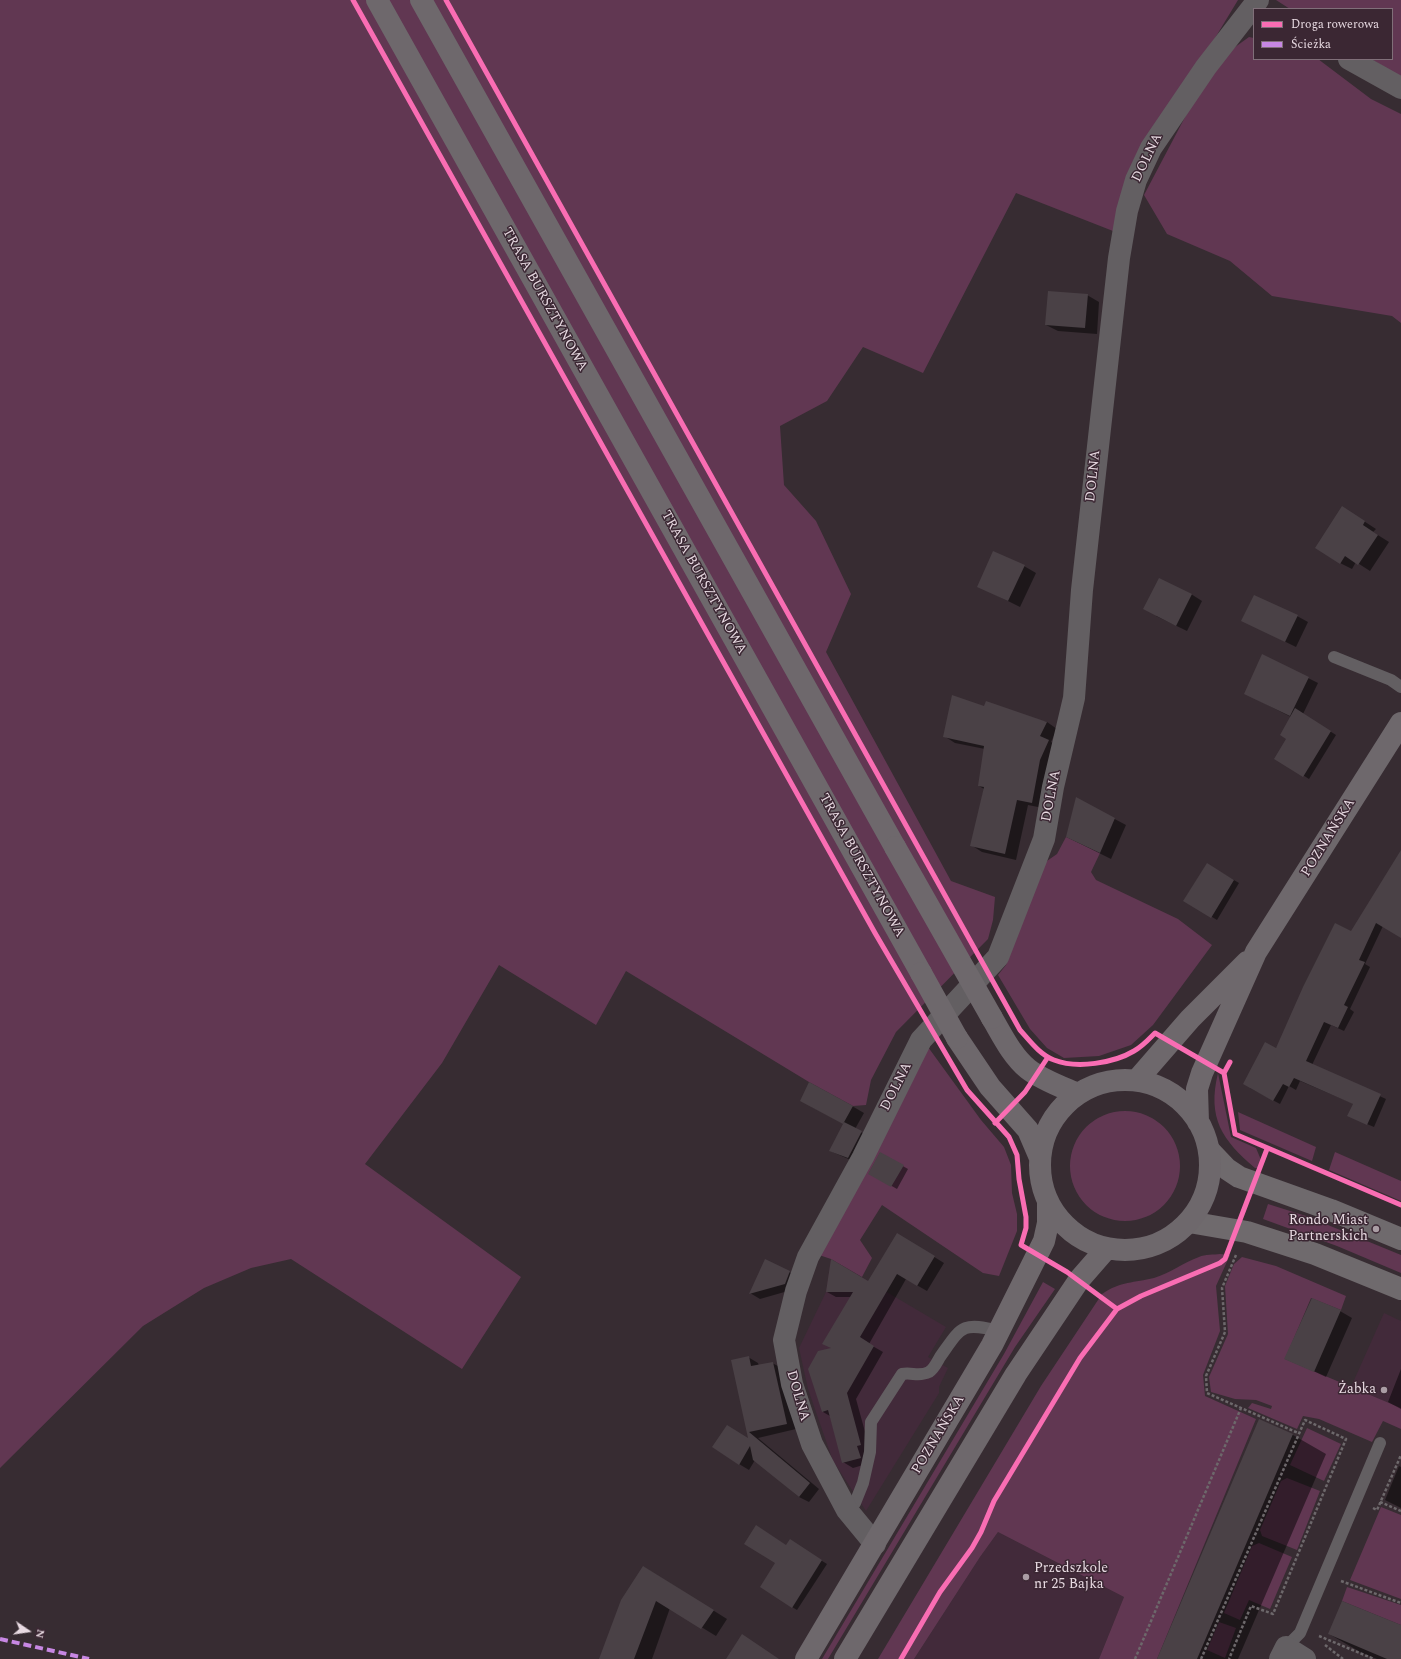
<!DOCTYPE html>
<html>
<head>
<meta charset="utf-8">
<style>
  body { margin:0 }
  #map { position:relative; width:1401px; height:1659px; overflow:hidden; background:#372c32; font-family:Spectral,serif }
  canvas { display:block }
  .legend { position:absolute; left:1253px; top:8px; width:140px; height:52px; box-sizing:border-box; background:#3b2733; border:1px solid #806f79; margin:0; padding:5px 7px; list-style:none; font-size:12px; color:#e8dae2 }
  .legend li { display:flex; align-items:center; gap:8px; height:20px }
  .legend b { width:20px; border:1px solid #806f79 }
  .north { position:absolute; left:8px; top:1611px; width:40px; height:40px; -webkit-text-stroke:3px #3b2733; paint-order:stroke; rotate:103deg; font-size:11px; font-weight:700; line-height:16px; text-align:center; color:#e8dae2 }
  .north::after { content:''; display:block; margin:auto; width:14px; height:18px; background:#e8dae2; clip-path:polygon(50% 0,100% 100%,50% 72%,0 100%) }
</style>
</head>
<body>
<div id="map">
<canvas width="1401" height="1659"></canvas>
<ul class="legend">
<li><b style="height:5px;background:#f96db3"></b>Droga rowerowa</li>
<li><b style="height:5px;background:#c787e3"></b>Ścieżka</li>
</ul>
<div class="north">N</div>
</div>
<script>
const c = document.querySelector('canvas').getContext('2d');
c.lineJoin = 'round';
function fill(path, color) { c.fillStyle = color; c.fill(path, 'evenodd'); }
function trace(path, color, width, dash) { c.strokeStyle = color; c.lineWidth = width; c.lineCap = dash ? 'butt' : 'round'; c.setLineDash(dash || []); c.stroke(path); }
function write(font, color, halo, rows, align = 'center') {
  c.font = font + ' Spectral,serif'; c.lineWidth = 3; c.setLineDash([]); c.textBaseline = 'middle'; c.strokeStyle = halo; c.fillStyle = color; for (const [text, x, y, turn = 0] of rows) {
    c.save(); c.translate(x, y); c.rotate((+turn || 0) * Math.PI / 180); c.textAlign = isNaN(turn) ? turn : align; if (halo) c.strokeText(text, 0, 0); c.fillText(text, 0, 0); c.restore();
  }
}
const built = new Path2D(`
  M831,1259L946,1327L928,1357L948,1368L939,1387V1393L866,1511L833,1461L808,1389L799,1348L826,1292Z
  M1384,1313L1401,1321V1408L1351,1387Z
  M998,1532L1124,1597L1099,1659H914L980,1557Z`);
const green = new Path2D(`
  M0,0H1238L1212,43L1113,231L1016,193L923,373L863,347L827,401L780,426L784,485L816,521L851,594L826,652L951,881L995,897L993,920L988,939L896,1032L871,1080L866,1105L853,1106L809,1082L626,971L596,1025L499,965L442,1063L365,1164L521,1277L462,1369L291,1259L251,1268L204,1288L143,1326L0,1468Z
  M1276,0H1401V77L1371,59H1392V9H1290Z
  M1249,37L1254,38V59H1318L1371,99L1401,114V323L1392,316L1272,296L1230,261L1167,234L1144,195L1193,102L1231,50Z
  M1066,837L1100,853L1091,872L1096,880L1178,919L1212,945L1153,1025L1131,1045L1099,1056L1064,1058L1047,1048L1030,1029L998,975L1006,965L1044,863L1057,854Z
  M928,1047L981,1120L1004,1147L1011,1165L1012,1193L1017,1214V1231L999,1276L983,1273L882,1205L860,1240L872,1258L862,1277L831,1259L819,1255Z
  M1218,1073L1231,1137L1256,1148L1261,1160L1258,1168H1255C1222,1140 1207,1118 1218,1073Z
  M1070 1166a55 55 0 1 1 110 0a55 55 0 1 1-110 0Z
  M1238,1112L1316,1147L1312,1161L1240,1130Z
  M1335,1152L1401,1181V1201L1329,1170Z
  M1268,1204L1306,1216L1401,1255V1273L1337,1246L1263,1219Z
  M1220,1254L1230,1255L1216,1286L1220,1331L1203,1375L1205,1396L1256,1419L1157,1659H1099L1124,1597L998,1532L980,1557L914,1659H878L1041,1386L1102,1294C1121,1281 1134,1283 1154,1278C1171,1273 1184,1262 1199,1257C1205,1254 1214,1255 1220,1254Z
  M1242,1257L1276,1266L1346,1296L1341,1310L1311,1298L1285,1359L1401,1408V1429L1383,1421L1372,1442L1319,1419L1303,1416L1297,1429L1248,1408L1252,1403L1271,1409L1272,1406L1256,1400L1235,1399L1211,1392L1209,1377L1228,1334L1225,1286L1234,1264Z
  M1043,1282L1055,1289L1015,1347L828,1659H822L1004,1354Z
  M1307,1428L1341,1444L1324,1481L1290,1465Z
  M1287,1478L1320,1491L1297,1550L1262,1536L1260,1530L1281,1481Z
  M1381,1507L1401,1515V1599L1350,1580Z
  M1259,1543L1292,1557L1270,1609L1249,1600L1240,1620L1224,1613L1252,1546Z
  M1347,1587L1401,1605V1625L1342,1601Z
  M1219,1622L1236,1628L1225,1658L1207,1650Z`);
const shadow = new Path2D(`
  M1087,295L1099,302L1097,334L1058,331L1046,325Z
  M1353,514L1376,529L1373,532L1389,542L1370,571L1356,562L1352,569L1340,563Z
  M1024,566L1036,573L1020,607L978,586Z
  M1191,594L1202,601L1187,631L1156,616Z
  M1297,616L1308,622L1296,647L1243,621Z
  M1262,655L1318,683L1303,714L1336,735L1309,779L1276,758L1288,739L1291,717L1246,694Z
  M984,707L1047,722L1057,729L1051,742L1060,747L1043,808L1028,805L1016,860L982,852L971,845L984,789L979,786L985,749L955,743L944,736Z
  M1077,799L1126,825L1111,859L1067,837Z
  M1401,851V937L1383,926L1365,964L1370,967L1350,1009L1354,1012L1344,1031L1331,1025L1312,1065L1386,1099L1374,1127L1355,1119L1354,1104L1300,1081L1296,1090L1289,1086L1280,1104L1250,1088L1352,932Z
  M1207,864L1239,883L1217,920L1184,900Z
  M852,1106L864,1113L855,1129L873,1139L860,1164L830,1151L844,1124L812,1107Z
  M880,1153L908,1169L897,1189L869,1173Z
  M907,1240L944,1263L927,1291L906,1279L869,1344L883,1352L856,1399L870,1450V1463L853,1468L843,1462L830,1416L823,1412L833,1349L851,1297H836L827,1292L869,1282Z
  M789,1272L799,1278L795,1289L760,1299L750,1293Z
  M1340,1311L1352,1318L1326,1377L1286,1358Z
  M748,1357L758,1363L759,1366L772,1363L782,1368L796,1429L758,1438L819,1489L809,1502L799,1497L755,1460L749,1470L739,1464L750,1440L732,1361Z
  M1401,1369V1409L1388,1402Z
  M1260,1421L1293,1435L1326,1454L1238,1659H1158Z
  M1399,1466L1401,1467V1508L1385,1500Z
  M795,1544L827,1564L797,1610L792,1607L777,1562L787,1546Z
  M644,1567L727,1619L716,1636L670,1608L652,1659H600Z
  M1401,1626V1659H1377L1362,1653L1329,1634Z`);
const building = new Path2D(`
  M1048,291L1088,294L1085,328L1045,325Z
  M1342,506L1365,521L1363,525L1378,535L1358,565L1345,556L1340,564L1315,548Z
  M993,551L1025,565L1008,601L977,587Z
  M1159,578L1192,594L1176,626L1143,609Z
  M1254,595L1298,615L1285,642L1241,621Z
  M1262,654L1309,677L1290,716L1244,694Z
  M952,695L984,706L986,701L1047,722L1040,736L1049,740L1040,760L1032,803L1017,800L1005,854L970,846L984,787L978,786L984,746L943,737Z
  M1295,708L1331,731L1303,777L1274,759L1286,739L1280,735Z
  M1076,797L1115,818L1100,853L1066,837Z
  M1401,850V938L1376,923L1359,960L1365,962L1344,1005L1348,1007L1338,1028L1324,1022L1306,1061L1381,1094L1367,1125L1347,1116L1353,1104L1294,1078L1289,1087L1283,1084L1273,1101L1243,1084L1265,1042L1276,1048L1303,987L1335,923L1351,931Z
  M1207,863L1234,880L1211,918L1183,901Z
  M809,1082L853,1106L843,1124L800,1101Z
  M844,1122L862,1131L848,1158L829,1151Z
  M880,1152L904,1165L891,1187L868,1174Z
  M897,1233L935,1256L917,1286L897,1274L860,1337L874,1346L847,1393L861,1445L857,1446L861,1458L842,1463L828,1410L822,1412L808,1369L818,1351L831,1348L822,1344L853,1292H826L831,1259L868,1281Z
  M765,1259L790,1271L785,1284L749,1294Z
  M1312,1298L1341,1310L1314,1372L1284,1359Z
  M749,1356L751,1366L773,1362L787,1424L749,1432L810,1483L799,1497L753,1460L750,1446L739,1465L712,1447L727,1425L748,1438L731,1360Z
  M1259,1419L1293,1434L1197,1659H1157Z
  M756,1525L786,1545L790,1539L822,1560L792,1608L760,1587L775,1563L744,1544Z
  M643,1566L714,1610L701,1629L656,1601L634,1659H599L621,1600Z
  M1342,1601L1401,1625V1659H1387L1328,1634Z
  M742,1634L779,1659H726Z`);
const path = new Path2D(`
  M1236,1255L1222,1288L1225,1332L1206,1376L1207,1393L1298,1433
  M1380,1502L1401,1511
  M1373,1508L1377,1510L1401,1455
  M1341,1581L1401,1603
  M1319,1636L1374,1659
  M1325,1645L1343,1659
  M1135,1659L1241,1408
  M1201,1659L1305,1420L1346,1439L1273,1614L1251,1606L1229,1659`);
const lane = new Path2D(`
  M1334,657L1391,680L1401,687
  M847,1510L855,1503L863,1483L870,1452L871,1422L902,1374C912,1372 919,1377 929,1372C934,1369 937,1362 940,1357C962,1326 961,1322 1000,1331
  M1286,1647L1300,1633L1380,1443`);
const street = new Path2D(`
  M1349,59L1401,88
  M875,1544L847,1510L812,1444L792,1384L784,1340L796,1291L808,1257L863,1157L921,1040L998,957L1044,839L1053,787L1074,698L1082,590L1119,258L1127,211L1136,180L1151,148L1206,67L1258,0
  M1280,1659L1286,1647L1305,1659`);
const secondary = new Path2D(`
  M1209,1150L1227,1169L1239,1177L1331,1210L1401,1239
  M1189,1222L1247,1232L1315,1254L1401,1289`);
const primary = new Path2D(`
  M377,0L921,973
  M421,0L895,847
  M992,1018C1002,1035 1012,1056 1028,1069C1042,1080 1062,1087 1078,1094
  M957,1038L990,1087L1028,1130L1040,1158
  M1040 1165a85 85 0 1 1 170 0a85 85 0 1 1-170 0Z
  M1137,1080L1190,1019L1247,962
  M1198,1122L1197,1089L1202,1073L1256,952L1401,723
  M806,1659L992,1345L1044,1241L1048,1223V1202
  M845,1659L1016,1374L1079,1280L1106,1249`);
const primaryBridge = new Path2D(`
  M895,847L992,1018
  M921,973L957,1038`);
const quiet = new Path2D(`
  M0,1639L89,1659`);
const cycleway = new Path2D(`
  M353,0L875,933L967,1090L1009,1137L1017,1155L1019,1179L1026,1217V1228L1021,1245L1067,1272L1117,1309
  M446,0L1020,1030C1030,1041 1040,1055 1054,1060C1077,1069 1114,1063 1134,1051C1143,1046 1149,1039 1155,1033L1224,1073
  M1230,1062L1224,1073L1235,1134L1401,1205
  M995,1123L1025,1092L1048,1057
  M901,1659L940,1592L972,1548L981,1532L994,1501L1080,1358L1117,1309L1141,1296L1220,1263L1225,1259L1267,1149`);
const markers = [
  [1376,1229,4,"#aa9da4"],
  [1384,1390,4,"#aa9da4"],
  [1026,1577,4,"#aa9da4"]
];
const streetNames = [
  ["DOLNA",1148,158,-64],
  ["TRASA BURSZTYNOWA",544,300,61],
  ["DOLNA",1094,476,-84],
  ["TRASA BURSZTYNOWA",703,583,61],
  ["DOLNA",1052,796,-79],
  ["POZNAŃSKA",1329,838,-58],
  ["TRASA BURSZTYNOWA",861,866,61],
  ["DOLNA",897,1087,-63],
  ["DOLNA",797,1396,74],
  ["POZNAŃSKA",939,1435,-59]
];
const poiNames = [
  ["Rondo Miast",1368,1221],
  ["Partnerskich",1368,1237],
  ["Żabka",1376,1390],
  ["Przedszkole",1034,1569,"left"],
  ["nr 25 Bajka",1034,1585,"left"]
];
fill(built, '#422a3a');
fill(green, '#613752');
fill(shadow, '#0007');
fill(building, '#4a4146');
trace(path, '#6d686b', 2.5, [3, 2]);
trace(lane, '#635f62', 12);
trace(street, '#635f62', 22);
trace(secondary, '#6f6a6d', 22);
trace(primary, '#6e686c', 22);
trace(primaryBridge, '#6e686c', 22);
trace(quiet, '#c787e3', 4, [8, 4]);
trace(cycleway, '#f96db3', 5);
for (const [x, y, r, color] of markers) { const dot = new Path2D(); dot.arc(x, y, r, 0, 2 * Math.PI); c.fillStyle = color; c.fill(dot); trace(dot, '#3b2733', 1.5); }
write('14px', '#e8dae2', '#3b2733', streetNames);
write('14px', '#e8dae2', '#3b2733', poiNames, 'right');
</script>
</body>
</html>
